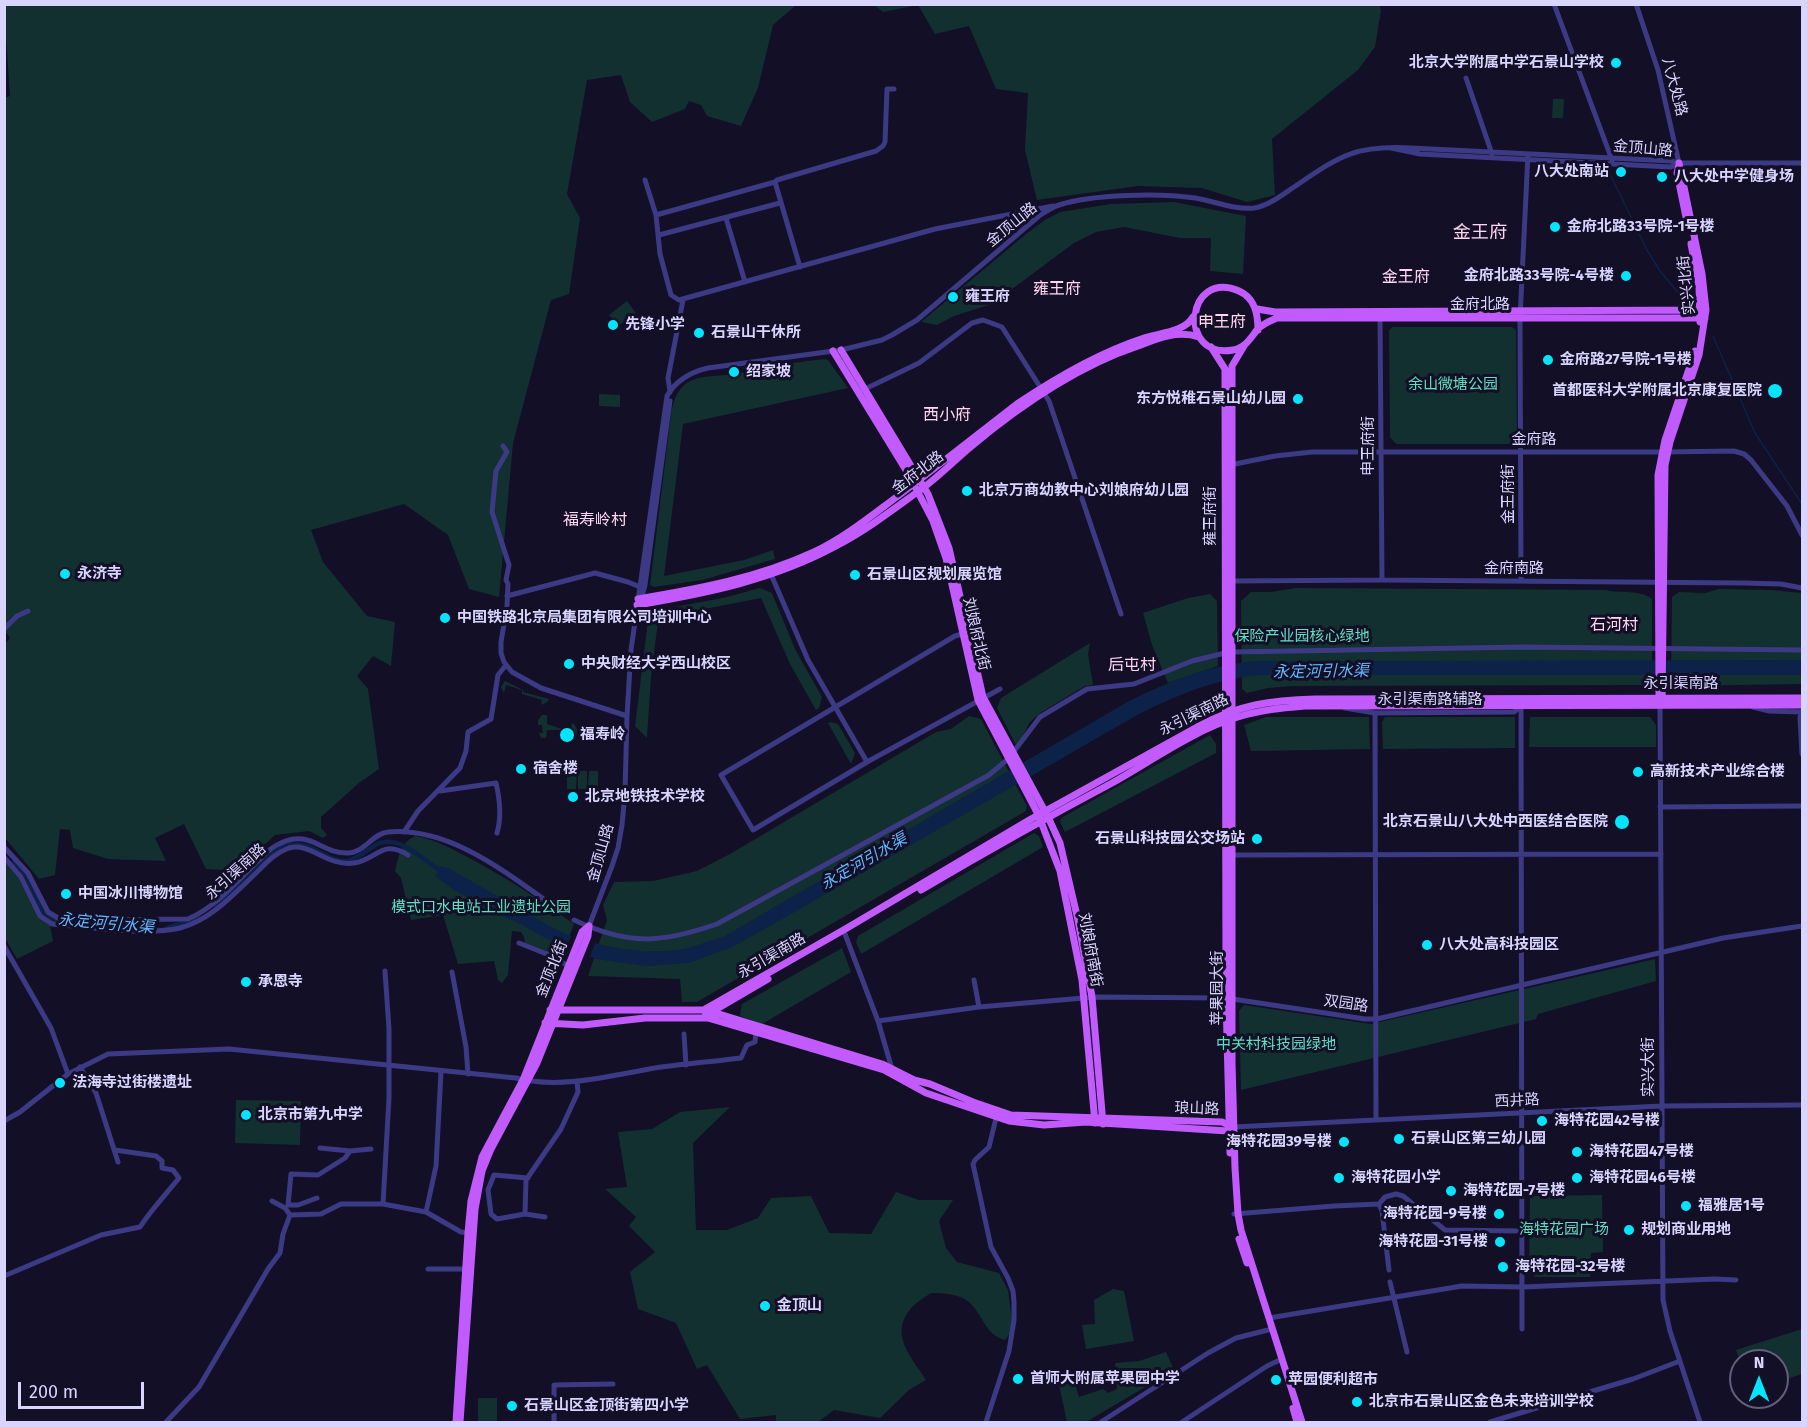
<!DOCTYPE html>
<html>
<head>
<meta charset="utf-8">
<style>
  body { margin:0 }
  #map { position:relative; width:1807px; height:1427px; overflow:hidden; background:#130f26; font-family:"Fira Sans",sans-serif }
  canvas { display:block }
  .frame { position:absolute; inset:0; border:6px solid #d9d4ff; pointer-events:none }
  .north { position:absolute; left:1729px; top:1349px; width:60px; height:60px; box-sizing:border-box; background:#130f26; border:2px solid #625e7d; border-radius:50%; rotate:0deg; font-size:16px; font-weight:700; line-height:24px; text-align:center; color:#d9d4ff }
  .north::after { content:''; display:block; margin:auto; width:21px; height:27px; background:#00e5ff; clip-path:polygon(50% 0,100% 100%,50% 72%,0 100%) }
  .scale { position:absolute; left:18px; top:1382px; width:126px; height:27px; box-sizing:border-box; border:3px solid #d9d4ff; border-top:0; padding-left:8px; font-size:18px; line-height:21px; white-space:nowrap; color:#d9d4ff; -webkit-text-stroke:4px #130f26; paint-order:stroke }
</style>
</head>
<body>
<div id="map">
<canvas width="1807" height="1427"></canvas>
<div class="frame"></div>
<div class="north">N</div>
<div class="scale">200 m</div>
</div>
<script>
const c = document.querySelector('canvas').getContext('2d');
c.lineJoin = 'round';
function fill(path, color) { c.fillStyle = color; c.fill(path, 'evenodd'); }
function trace(path, color, width, dash) { c.strokeStyle = color; c.lineWidth = width; c.lineCap = dash ? 'butt' : 'round'; c.setLineDash(dash || []); c.stroke(path); }
function write(font, color, halo, rows, align = 'center') {
  c.font = font + ' "Fira Sans","Noto Sans SC",sans-serif'; c.lineWidth = 6; c.setLineDash([]); c.textBaseline = 'middle'; c.strokeStyle = halo; c.fillStyle = color; for (const [text, x, y, turn = 0] of rows) {
    c.save(); c.translate(x, y); c.rotate((+turn || 0) * Math.PI / 180); c.textAlign = isNaN(turn) ? turn : align; if (halo) c.strokeText(text, 0, 0); c.fillText(text, 0, 0); c.restore();
  }
}
const green = new Path2D(`
  M4,5H796L773,25L758,88L741,126L707,116L701,105L689,101L685,109L652,122L630,102L621,75L587,80L567,194L580,218L569,294L551,300L513,443L499,597L469,589L448,535L404,504L311,530L323,562L367,616L395,622L391,666L373,656L357,676L368,689L379,769L359,783L321,817V828L327,835L323,838L309,831L275,835L237,871L206,869L184,824L155,838L166,861L108,859L73,848L70,830L60,829L55,875L39,879L5,838L4,645L10,638L4,629V98L10,96Z
  M1379,5L1381,10L1375,47L1358,70L1272,139L1275,195L1247,202L1202,188L1138,186L1037,200L1025,150L1028,93L996,89L969,26L935,34L918,5L883,12L874,5Z
  M1553,99H1564L1563,118H1552Z
  M1174,202L1246,216L1243,274L1210,271L1211,238H1180L1124,227L1096,232L1074,243L992,304L954,316L937,325L921,322L1026,234L1045,220L1060,212L1111,204Z
  M627,301L636,313L618,326L609,315Z
  M1393,327H1512L1516,330L1517,438L1509,444H1396L1390,437L1389,330Z
  M824,359L828,360L848,388L683,424L664,576L744,560L773,550L775,559L702,580L654,587L650,585L671,415C678,369 706,379 741,373C748,372 753,369 759,368C781,364 802,362 824,359Z
  M599,394L620,395V407L599,406Z
  M760,588L772,593L795,649L822,697L819,708L816,710L790,664L761,598L659,618V614L651,676L647,738L635,726L649,612L727,597Z
  M1296,588L1606,590C1621,594 1640,589 1652,599V683L1647,685L1292,686L1268,688L1247,693L1242,689L1241,601L1251,592H1271Z
  M1719,589L1771,590L1802,593V684L1674,686L1671,682L1672,597L1679,592L1705,593Z
  M1210,594L1217,601L1218,666L1168,683L1152,645L1143,613L1188,598Z
  M1090,643L1088,654L1093,685L1085,686L1040,713L1030,722L1017,747L997,708L1001,698Z
  M505,681L523,690V692L549,699L547,702L541,705L542,700L522,694V690L506,685L504,693L501,687Z
  M542,715H547V724L565,730L566,727L571,728L572,723C577,726 578,731 576,736L573,738L572,730H547L546,738H541L539,733H543L542,725H538V720Z
  M969,716L981,719L1027,806L1026,811L697,1002H682L680,979L588,976L607,920L603,905L614,882L653,881L697,871L730,854L936,732L951,729Z
  M1266,717H1369L1370,749L1251,751L1244,725Z
  M1385,717H1515V748L1383,749L1382,722Z
  M1530,717H1650L1656,725V747H1529Z
  M831,722L838,724L855,753L851,764L828,723Z
  M1210,735L1216,744V753L1065,832L1060,822L1061,818Z
  M567,771H577L576,789H567Z
  M578,771H587V789H578Z
  M589,771H598V789H588Z
  M1034,833L1039,836L1043,847L861,954L856,942L858,936Z
  M415,836C438,840 456,851 475,861C510,880 542,901 574,924L560,959L525,943L524,937L521,932L512,931L508,975L502,983L498,980L494,961L458,964L443,915L411,920L401,878L395,871C399,856 400,843 415,836Z
  M4,859L20,879L38,916L50,925L53,941L17,959L5,938Z
  M842,948L851,972L762,1024L740,1016L742,1004Z
  M1655,959L1656,981L1538,1014L1536,1019L1241,1090L1239,1011L1244,1005L1371,1024Z
  M236,1100L301,1101L300,1145L235,1143Z
  M730,1107L693,1143L696,1230H727L758,1218L771,1198L811,1196L829,1233L871,1234L896,1192L919,1200H953L939,1221L946,1248L957,1262L999,1273L1008,1290L1013,1329L1005,1340C984,1334 984,1316 969,1302C960,1294 943,1293 931,1293C925,1297 917,1302 912,1307C888,1334 911,1356 926,1380L909,1390L880,1418L834,1410L818,1422H776V1415L740,1419L707,1365L697,1369L676,1323L638,1309L630,1272L655,1252L629,1226L636,1217L605,1189L627,1187L618,1132L652,1129L680,1112Z
  M1602,1195L1603,1252L1591,1253L1590,1277H1535L1529,1271L1530,1196Z
  M1113,1289L1124,1291L1134,1341L1086,1349L1082,1325L1095,1324L1094,1300Z
  M1802,1329V1374L1777,1382V1361H1741V1364L1736,1350Z
  M1166,1352L1174,1370L1086,1422H1067L1057,1375L1070,1367L1079,1397L1103,1389L1108,1393L1117,1389L1115,1363L1139,1361Z
  M478,1398H497V1422H478Z`);
const water = new Path2D(`
  M1802,660V675H1261C1217,678 1178,695 1139,714L770,926L732,947L689,963L645,966L596,959L561,947L521,924L494,912L454,890L435,876L441,866L452,870L553,928C590,946 646,957 688,948C700,945 711,940 723,937L1129,701C1171,681 1213,663 1261,661Z`);
const pier = new Path2D(`
  M572,934L596,941L588,961L564,952Z`);
const stream = new Path2D(`
  M1611,176L1647,250L1660,271L1686,302
  M1713,336L1755,433L1802,504`);
const canal = new Path2D(`
  M14,862L27,877L42,912L53,921L158,929
  M216,907C233,890 260,858 280,848C286,845 296,844 303,845C317,848 331,862 346,861C356,860 366,851 374,846C396,831 424,860 442,872
  M167,928L199,918`);
const minor = new Path2D(`
  M1554,4L1612,160
  M1636,4L1658,70L1679,163
  M1466,78L1492,154
  M1391,148L1420,154L1671,167L1679,163
  M645,180L656,215L660,254L671,295L679,300L935,229L1053,206
  M775,182L800,267
  M656,215L775,182L777,180L876,151L883,146L885,142L887,89H894
  M726,218L745,282
  M659,235L780,203
  M1380,315L1382,580
  M863,390L919,363L972,323L983,320L1002,327L1049,401L1121,614
  M670,392L668,378L683,300
  M503,446L507,452L496,471L492,512L509,565L506,580L508,584L507,606L501,642V653L504,662L512,672L541,688L627,716
  M1230,465L1275,456L1312,452H1662L1734,451L1744,454L1751,460L1787,506L1802,535
  M770,572L808,660L867,762
  M1229,581L1382,580L1744,583L1781,584L1802,588
  M1521,581L1520,318L1528,154
  M507,596L595,573L628,582L640,587
  M641,600L645,585L670,401
  M4,629L17,616L28,611
  M962,634L955,636L721,775L753,830L867,762L1000,689
  M1232,652L1523,647L1802,650
  M1660,705L1663,1300L1670,1331L1700,1422
  M1521,706L1522,1329
  M1753,707L1769,711L1802,712
  M1345,708L1375,713L1514,712L1521,706
  M1802,711L1800,717L1802,754
  M1375,713L1376,1120
  M1012,754L1040,717L1087,689L1134,684L1192,661L1225,653
  M440,791L496,783C500,800 502,816 497,833
  M1660,807L1802,806
  M404,832L418,811L460,768L466,751L468,732L491,719L498,675L506,665
  M4,847L28,873L48,912L58,918L101,920L188,919C216,907 236,882 258,861C264,855 271,847 279,844C311,828 320,854 348,853C364,853 373,833 388,832C449,827 504,871 552,905
  M1232,855L1661,854
  M4,857L21,877L40,916L52,924C89,927 145,936 180,928C211,920 234,894 257,872C267,862 275,853 289,848C311,842 327,867 354,863C377,860 382,838 408,855
  M574,920C629,946 662,943 717,924L989,775L1008,759
  M589,926L612,866L618,848L622,825L625,793L627,716L631,650L667,396C676,380 691,372 708,368L841,350L882,340L892,335L917,320L1039,216C1045,212 1052,207 1059,205C1093,194 1160,193 1195,198C1213,201 1235,210 1254,208C1268,206 1282,195 1294,187C1340,156 1354,145 1411,148L1671,161L1679,163H1802
  M845,934L878,1021L892,1069
  M519,943L554,957L568,966
  M4,946L51,1028L68,1074
  M452,972L466,1047L468,1074
  M974,980L979,1007
  M878,1021L979,1007L1095,997L1226,998L1365,1019H1377L1723,938L1802,926
  M684,1034L686,1065
  M80,1067L96,1093L118,1162
  M4,1121L20,1112L68,1074L108,1054L229,1049L516,1078C559,1089 605,1077 649,1069C679,1064 710,1062 741,1058L747,1045L755,1042L756,1031
  M1233,1127L1662,1106L1802,1105
  M320,1148L350,1151L371,1149
  M317,1198L298,1205H288L291,1174L318,1175L345,1158L350,1151
  M272,1201L285,1208L290,1215
  M383,1204L389,1098V1029L385,971
  M1379,1204L1382,1211L1389,1270
  M426,1212L436,1166L441,1072
  M525,1214L497,1219L491,1214L488,1190L494,1175L528,1178
  M1234,1214L1334,1206L1379,1204L1385,1197L1396,1194L1403,1196L1445,1230L1522,1231
  M290,1215L321,1214L341,1204H383L426,1212L461,1232L471,1233
  M545,1217L525,1214L526,1180L561,1129L578,1092L577,1081
  M428,1269H465
  M4,1276L101,1235L140,1227C151,1210 166,1194 179,1178L173,1170L162,1168V1161L156,1156L115,1150
  M1390,1282L1407,1352
  M1269,1318L1462,1286L1523,1287L1715,1279L1736,1280
  M166,1422L199,1387L268,1269L280,1253L283,1234L290,1215
  M554,1422V1385L613,1384
  M986,1422L1009,1351L1014,1320V1302L1013,1291L1008,1278L991,1247L973,1164L975,1160L989,1147L997,1114
  M1101,1422L1208,1353L1236,1338L1272,1329
  M1182,1422L1267,1366L1282,1359
  M1490,1422L1633,1379L1680,1361`);
const major = new Path2D(`
  M1679,165L1677,173L1687,222
  M1691,244L1699,286L1700,322
  M1257,309L1275,312L1704,310
  M1258,330C1258,314 1255,298 1239,291C1186,268 1177,360 1233,350C1245,348 1250,339 1257,330C1262,324 1270,321 1277,318H1705
  M1244,346L1232,366V1063L1235,1168L1238,1214L1241,1230L1302,1422
  M1211,347L1225,369L1226,998L1230,1153
  M841,350L928,494L949,548L983,697L1048,817L1060,843L1078,920L1092,997L1103,1124
  M833,351L909,475L933,521L946,558L978,700L1038,814L1060,871L1082,980L1095,1123
  M638,599C698,589 758,578 814,552C844,538 871,516 898,496C938,466 977,435 1017,404C1057,377 1098,353 1144,338C1159,333 1185,332 1193,317
  M637,605C707,593 773,580 836,546C867,530 895,508 923,488C939,476 953,462 968,449C1018,407 1075,367 1138,346C1158,338 1177,330 1199,337
  M1659,694L1658,475L1665,440L1695,351
  M1662,700L1665,465L1670,442L1699,355L1706,310L1702,274L1679,163
  M921,890C984,853 1048,817 1112,783C1151,761 1196,729 1238,717C1260,710 1282,708 1305,706L1802,705
  M550,1010H704L719,1014L882,1064L914,1080L930,1084L973,1102L1011,1115L1222,1122L1231,1126
  M708,1018L704,1010L707,1008L847,928L1031,819L1199,726C1239,705 1270,700 1315,699L1802,698
  M708,1018L715,1010L768,979
  M545,1023L583,1025L645,1018H708L884,1070L926,1093L1009,1121L1044,1125L1086,1122L1228,1131L1231,1129
  M1239,1239L1247,1263
  M1293,1408L1297,1422
  M456,1422L468,1233L471,1201L482,1157L523,1080L582,932L589,926
  M460,1422L475,1209L482,1171L491,1149L537,1063L588,936L589,926`);
const markers = [
  [1616,63,6,"#00e5ff"],
  [1621,172,6,"#00e5ff"],
  [1662,177,6,"#00e5ff"],
  [1555,227,6,"#00e5ff"],
  [1626,276,6,"#00e5ff"],
  [953,297,6,"#00e5ff"],
  [613,325,6,"#00e5ff"],
  [699,333,6,"#00e5ff"],
  [1548,360,6,"#00e5ff"],
  [734,372,6,"#00e5ff"],
  [1775,391,8,"#00e5ff"],
  [1298,399,6,"#00e5ff"],
  [967,491,6,"#00e5ff"],
  [65,574,6,"#00e5ff"],
  [855,575,6,"#00e5ff"],
  [445,618,6,"#00e5ff"],
  [569,664,6,"#00e5ff"],
  [567,735,8,"#00e5ff"],
  [521,769,6,"#00e5ff"],
  [1638,772,6,"#00e5ff"],
  [573,797,6,"#00e5ff"],
  [1622,822,8,"#00e5ff"],
  [1257,839,6,"#00e5ff"],
  [66,894,6,"#00e5ff"],
  [1427,945,6,"#00e5ff"],
  [246,982,6,"#00e5ff"],
  [60,1083,6,"#00e5ff"],
  [246,1115,6,"#00e5ff"],
  [1542,1121,6,"#00e5ff"],
  [1399,1139,6,"#00e5ff"],
  [1344,1142,6,"#00e5ff"],
  [1577,1152,6,"#00e5ff"],
  [1339,1178,6,"#00e5ff"],
  [1577,1178,6,"#00e5ff"],
  [1451,1191,6,"#00e5ff"],
  [1686,1206,6,"#00e5ff"],
  [1499,1214,6,"#00e5ff"],
  [1629,1230,6,"#00e5ff"],
  [1500,1242,6,"#00e5ff"],
  [1503,1267,6,"#00e5ff"],
  [765,1306,6,"#00e5ff"],
  [1018,1379,6,"#00e5ff"],
  [1276,1380,6,"#00e5ff"],
  [1357,1402,6,"#00e5ff"],
  [512,1406,6,"#00e5ff"]
];
const poiNames = [
  ["北京大学附属中学石景山学校",1604,63,"right"],
  ["八大处南站",1609,172,"right"],
  ["八大处中学健身场",1674,177],
  ["金府北路33号院-1号楼",1567,227],
  ["金府北路33号院-4号楼",1614,276,"right"],
  ["雍王府",965,297],
  ["先锋小学",625,325],
  ["石景山干休所",711,333],
  ["金府路27号院-1号楼",1560,360],
  ["绍家坡",746,372],
  ["首都医科大学附属北京康复医院",1762,391,"right"],
  ["东方悦稚石景山幼儿园",1286,399,"right"],
  ["北京万商幼教中心刘娘府幼儿园",979,491],
  ["永济寺",77,574],
  ["石景山区规划展览馆",867,575],
  ["中国铁路北京局集团有限公司培训中心",457,618],
  ["中央财经大学西山校区",581,664],
  ["福寿岭",580,735],
  ["宿舍楼",533,769],
  ["高新技术产业综合楼",1650,772],
  ["北京地铁技术学校",585,797],
  ["北京石景山八大处中西医结合医院",1608,822,"right"],
  ["石景山科技园公交场站",1245,839,"right"],
  ["中国冰川博物馆",78,894],
  ["八大处高科技园区",1439,945],
  ["承恩寺",258,982],
  ["法海寺过街楼遗址",72,1083],
  ["北京市第九中学",258,1115],
  ["海特花园42号楼",1554,1121],
  ["石景山区第三幼儿园",1411,1139],
  ["海特花园39号楼",1332,1142,"right"],
  ["海特花园47号楼",1589,1152],
  ["海特花园小学",1351,1178],
  ["海特花园46号楼",1589,1178],
  ["海特花园-7号楼",1463,1191],
  ["福雅居1号",1698,1206],
  ["海特花园-9号楼",1487,1214,"right"],
  ["规划商业用地",1641,1230],
  ["海特花园-31号楼",1488,1242,"right"],
  ["海特花园-32号楼",1515,1267],
  ["金顶山",777,1306],
  ["首师大附属苹果园中学",1030,1379],
  ["苹园便利超市",1288,1380],
  ["北京市石景山区金色未来培训学校",1369,1402],
  ["石景山区金顶街第四小学",524,1406]
];
const streetNames = [
  ["八大处路",1674,87,75],
  ["金顶山路",1643,149,5],
  ["金顶山路",1012,225,-39],
  ["实兴北街",1687,285,-96],
  ["金府北路",1480,305],
  ["金府路",1534,440],
  ["申王府街",1369,446,-90],
  ["金府北路",918,473,-37],
  ["金王府街",1509,494,-90],
  ["雍王府街",1211,516,-90],
  ["金府南路",1514,569],
  ["刘娘府北街",976,634,77],
  ["永引渠南路",1681,684],
  ["永引渠南路辅路",1430,700],
  ["永引渠南路",1194,715,-26],
  ["金顶山路",601,853,-74],
  ["永引渠南路",236,872,-42],
  ["刘娘府南街",1090,950,80],
  ["永引渠南路",772,956,-30],
  ["金顶北街",552,969,-68],
  ["苹果园大街",1218,988,-90],
  ["双园路",1346,1004,8],
  ["实兴大街",1649,1067,-90],
  ["西井路",1517,1101,-3],
  ["琅山路",1197,1109,2]
];
const parkNames = [
  ["余山微塘公园",1453,385],
  ["保险产业园核心绿地",1302,637],
  ["模式口水电站工业遗址公园",481,908],
  ["中关村科技园绿地",1276,1045],
  ["海特花园广场",1564,1230]
];
const neighbourhoodNames = [
  ["金王府",1406,278],
  ["雍王府",1057,290],
  ["申王府",1222,323],
  ["西小府",947,416],
  ["福寿岭村",595,521],
  ["石河村",1614,626],
  ["后屯村",1132,666]
];
const waterNames = [
  ["永定河引水渠",1321,672,-1],
  ["永定河引水渠",864,862,-30],
  ["永定河引水渠",106,924,5]
];
const quarterNames = [
  ["金王府",1480,233]
];
fill(green, '#12302f');
fill(water, '#0c2248');
fill(pier, '#130f26');
trace(stream, '#0c2248', 1.5);
trace(canal, '#0c2248', 4.5);
trace(minor, '#3d3a85', 5);
trace(major, '#c25bff', 7);
for (const [x, y, r, color] of markers) { const dot = new Path2D(); dot.arc(x, y, r, 0, 2 * Math.PI); c.fillStyle = color; c.fill(dot); trace(dot, '#130f26', 2); }
write('bold 15px', '#d9d4ff', '#130f26', poiNames, 'left');
write('15px', '#d9d4ff', '#130f26', streetNames);
write('15px', '#5fe0c0', '#130f26', parkNames);
write('16px', '#ffd6f0', '#130f26', neighbourhoodNames);
write('italic 16px', '#62b6ff', '#130f26', waterNames);
write('18px', '#ffd6f0', '#130f26', quarterNames);
</script>
</body>
</html>
